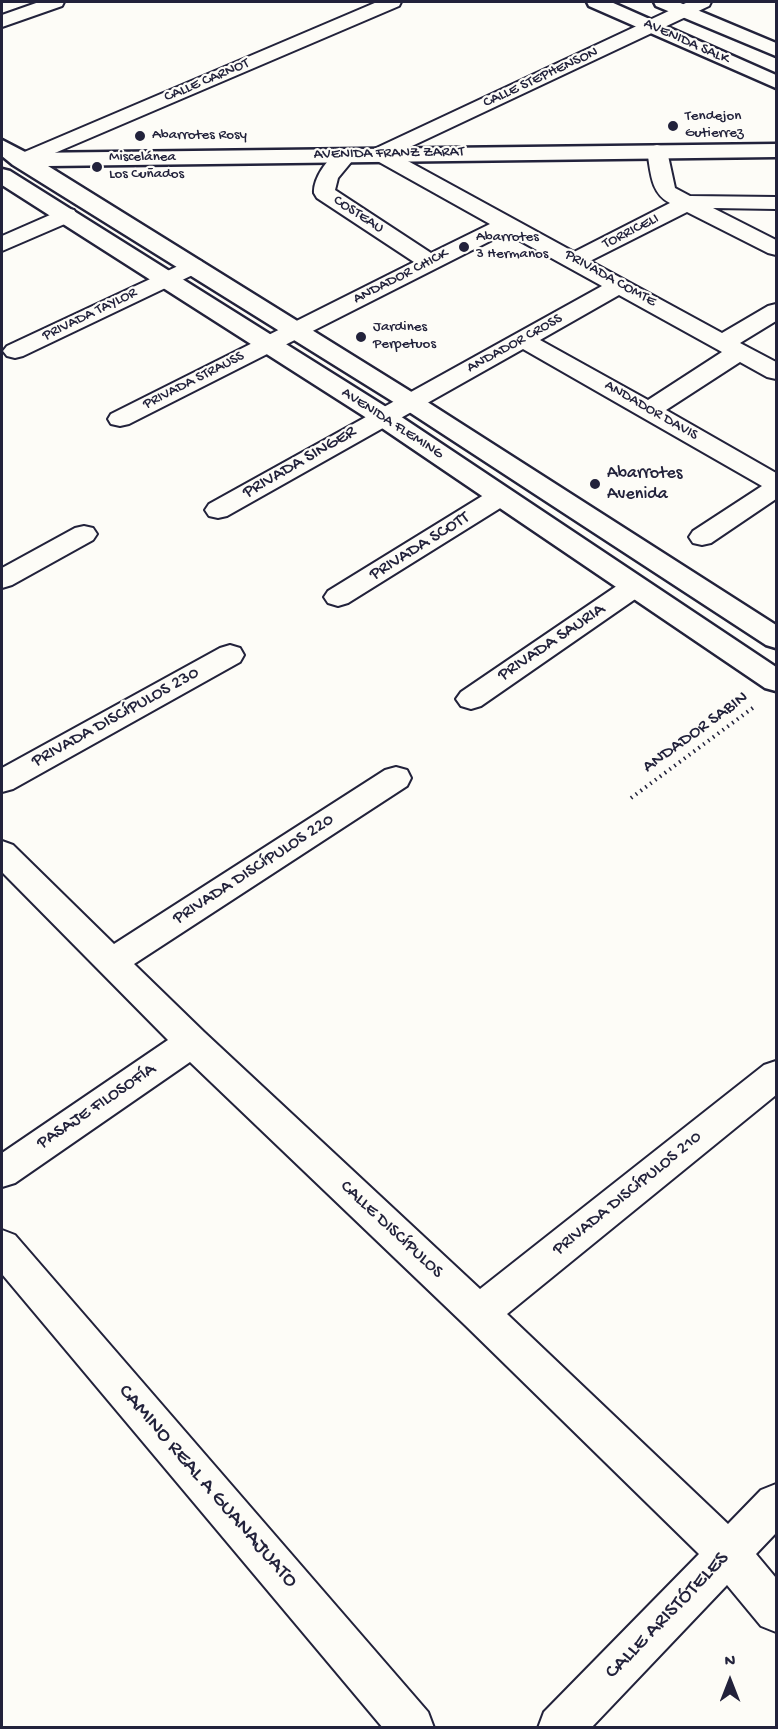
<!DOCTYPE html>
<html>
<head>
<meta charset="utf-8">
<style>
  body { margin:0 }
  #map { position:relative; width:778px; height:1729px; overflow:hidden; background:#fdfcf7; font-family:"Gochi Hand",sans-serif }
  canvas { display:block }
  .frame { position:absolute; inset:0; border:3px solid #22223b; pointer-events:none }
  .north { position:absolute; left:700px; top:1651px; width:60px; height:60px; -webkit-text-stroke:4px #fdfcf7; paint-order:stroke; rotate:0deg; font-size:16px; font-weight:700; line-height:24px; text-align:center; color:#22223b }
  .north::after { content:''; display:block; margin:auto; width:21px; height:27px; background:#22223b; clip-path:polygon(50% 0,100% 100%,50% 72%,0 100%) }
</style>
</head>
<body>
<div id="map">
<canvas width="778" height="1729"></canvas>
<div class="frame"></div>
<div class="north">N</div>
</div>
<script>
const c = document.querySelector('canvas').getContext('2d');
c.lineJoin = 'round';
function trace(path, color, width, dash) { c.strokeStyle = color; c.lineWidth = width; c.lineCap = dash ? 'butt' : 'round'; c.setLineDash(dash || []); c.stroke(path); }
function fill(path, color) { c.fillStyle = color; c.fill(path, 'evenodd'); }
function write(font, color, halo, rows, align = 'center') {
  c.font = font + ' "Gochi Hand",sans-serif'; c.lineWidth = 4.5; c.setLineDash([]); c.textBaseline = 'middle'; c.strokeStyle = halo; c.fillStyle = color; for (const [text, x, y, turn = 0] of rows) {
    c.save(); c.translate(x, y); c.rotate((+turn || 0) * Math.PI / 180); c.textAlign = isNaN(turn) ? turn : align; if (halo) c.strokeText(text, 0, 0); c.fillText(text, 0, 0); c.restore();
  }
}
const path = new Path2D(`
  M631,798L754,707`);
const street = new Path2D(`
  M39,2H64L62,6L2,27V15Z
  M377,2H401L399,6L29,164L22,166L15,164L12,160L15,156Z
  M688,2H711L709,6L395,154L574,252L670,203C650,193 651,171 647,151L650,147L657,145L664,147L667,151L675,188L690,196L776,197V209L713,208L776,240V255L768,253L687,212L590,261L722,333L768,306L776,304V321L740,343L776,362V379L767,377L740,362L666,410L776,473V499L711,543L702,545L693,543L689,537L693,531L762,486L523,349L227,516L218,518L209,516L205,510L209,504L602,286L506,233L129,424L120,426L111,424L108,419L111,414L414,262L317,198L314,193C313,179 327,158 340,151C344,148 350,149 354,151L357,155L338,178L335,190L431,253L490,224L372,158L369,154L372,150ZM619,295L722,352L648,400L540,340Z
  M66,208L74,210L77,215L74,220L2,251V236Z
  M193,259L201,261L204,266L201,271L23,356L15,358L7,356L3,351L7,346Z
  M501,488L510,490L514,496L510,502L348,603L338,606L328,603L324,597L328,591L492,490Z
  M84,526L93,528L97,534L93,540L12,585L2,588V568L75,528Z
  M634,578L644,581L648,587L644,593L481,706L471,709L461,706L456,699L461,692L624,581Z
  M230,645L240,648L244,655L240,662L13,789L2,792V768L220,648Z
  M396,767L407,770L411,778L407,786L134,964L204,1032L480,1289L764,1065L776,1061V1095L507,1314L728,1524L761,1490L776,1484V1533L756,1554L776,1578V1632L761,1626L727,1585L591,1728H538L544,1712L699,1554L465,1325L190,1062L15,1183L2,1187V1153L168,1040L2,872V841L13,845L114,944L385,770Z
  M2,1230L15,1235L428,1712L434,1728H383L2,1274Z`);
const secondary = new Path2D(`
  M587,2H611L776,75V88L589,6Z
  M654,2H678L776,43V56L656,6Z
  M2,140L27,153L776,144V157L48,166L418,396L776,625V648L766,645L400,406L13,165L2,156Z
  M2,169L10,171L391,410L776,667V691L765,688L373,422L2,185Z`);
const markers = [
  [673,126,6,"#22223b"],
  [140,136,6,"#22223b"],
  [97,167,6,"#22223b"],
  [464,247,6,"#22223b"],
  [361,337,6,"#22223b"],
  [595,484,6,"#22223b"]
];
const farStreetnames = [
  ["AVENIDA SALK",686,42,24],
  ["CALLE STEPHENSON",541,78,-25],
  ["CALLE CARNOT",207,81,-23],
  ["AVENIDA FRANZ ZARAT",389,154,-1],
  ["COSTEAU",358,215,33],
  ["TORRICELI",631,232,-27],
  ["ANDADOR CHICK",401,277,-27],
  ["PRIVADA COMTE",610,279,29],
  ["PRIVADA TAYLOR",90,315,-26],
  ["ANDADOR CROSS",515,344,-29],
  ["PRIVADA STRAUSS",194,381,-27],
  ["ANDADOR DAVIS",651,411,30],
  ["AVENIDA FLEMING",392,424,33]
];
const farPoinames = [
  ["Tendejon",685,117],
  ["Gutierrez",685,134],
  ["Abarrotes Rosy",152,136],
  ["Miscelánea",109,158],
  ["Los Cuñados",109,175],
  ["Abarrotes",476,238],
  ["3 Hermanos",476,255],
  ["Jardines",373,328],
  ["Perpetuos",373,345]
];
const streetNames = [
  ["PRIVADA SINGER",300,463,-30],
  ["PRIVADA SCOTT",420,547,-32],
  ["PRIVADA SAURIA",552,643,-34],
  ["PRIVADA DISCÍPULOS 230",116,718,-29],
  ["ANDADOR SABIN",696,733,-36],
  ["PRIVADA DISCÍPULOS 220",254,870,-33],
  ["PASAJE FILOSOFÍA",97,1107,-34],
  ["PRIVADA DISCÍPULOS 210",628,1194,-39],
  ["CALLE DISCÍPULOS",391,1230,43]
];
const poiNames = [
  ["Abarrotes",607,474],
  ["Avenida",607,495]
];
const nearStreetnames = [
  ["CAMINO REAL A GUANAJUATO",207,1487,49],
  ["CALLE ARISTÓTELES",668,1616,-46]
];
trace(street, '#22223b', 4);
trace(secondary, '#22223b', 5);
trace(path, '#22223b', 4, [1.5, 4.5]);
fill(street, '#fdfcf7');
fill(secondary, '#fdfcf7');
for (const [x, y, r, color] of markers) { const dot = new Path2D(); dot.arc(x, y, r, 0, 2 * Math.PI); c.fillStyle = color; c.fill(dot); trace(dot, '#fdfcf7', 2); }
write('15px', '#22223b', '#fdfcf7', farStreetnames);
write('15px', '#22223b', '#fdfcf7', farPoinames, 'left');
write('18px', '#22223b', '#fdfcf7', streetNames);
write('18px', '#22223b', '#fdfcf7', poiNames, 'left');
write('21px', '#22223b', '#fdfcf7', nearStreetnames);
</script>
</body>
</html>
